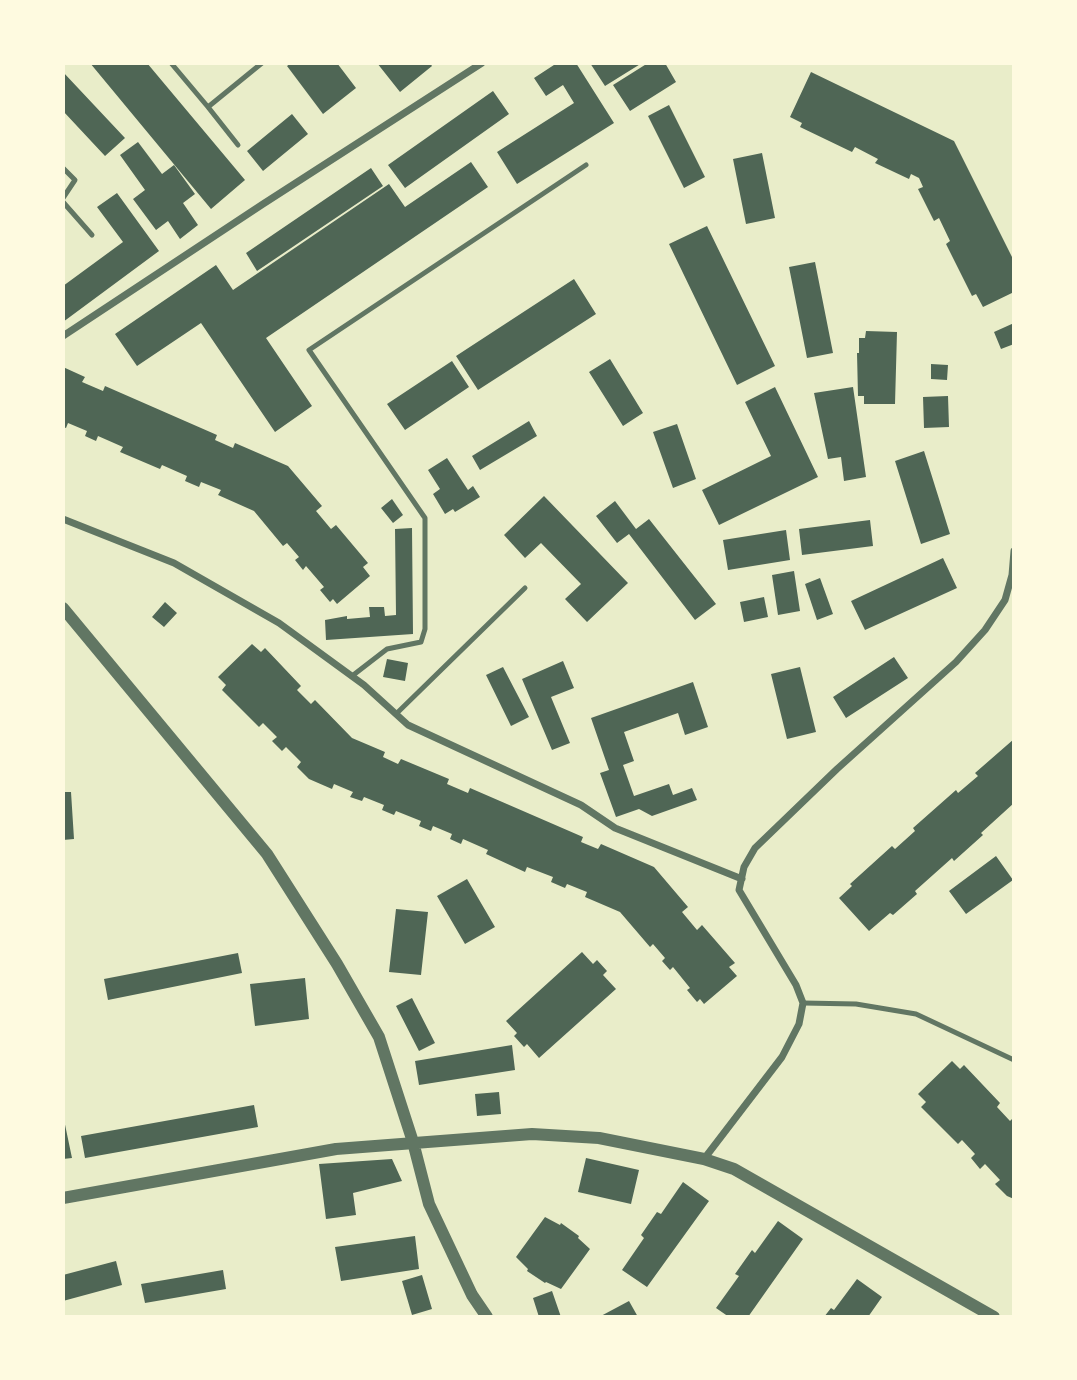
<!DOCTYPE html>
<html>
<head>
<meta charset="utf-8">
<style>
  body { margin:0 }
  #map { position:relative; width:1077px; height:1380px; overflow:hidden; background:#e9edc9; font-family:Raleway,sans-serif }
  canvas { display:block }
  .frame { position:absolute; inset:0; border:65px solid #fefae0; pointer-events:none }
</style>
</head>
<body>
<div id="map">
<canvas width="1077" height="1380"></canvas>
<div class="frame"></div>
</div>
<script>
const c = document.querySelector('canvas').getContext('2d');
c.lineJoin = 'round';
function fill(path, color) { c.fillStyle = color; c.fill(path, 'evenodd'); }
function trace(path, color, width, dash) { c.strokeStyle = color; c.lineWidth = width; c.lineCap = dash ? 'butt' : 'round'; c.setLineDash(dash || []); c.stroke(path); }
const building = new Path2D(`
  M90,63H147L245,180L211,209Z
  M291,63H337L356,88L323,114L287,66Z
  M377,63H430L432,66L400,92Z
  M557,63H576L614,123L517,184L497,152L574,103L563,85L546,96L534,78Z
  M590,63H642L605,86Z
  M648,63H665L676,82L630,111L613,85Z
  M63,72L125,138L105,156L63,111Z
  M811,72L954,141L1014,261V292L983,307L976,294L972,296L946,244L950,241L939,218L934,221L918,189L923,187L919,178L911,174L909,179L875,163L878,159L855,147L852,152L800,127L802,123L790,117Z
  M493,91L509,114L405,188L388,165Z
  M669,105L705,177L684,188L648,116Z
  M292,114L308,134L263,171L247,151Z
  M138,142L162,174L174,165L195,194L183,203L198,225L180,239L168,221L156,230L133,199L145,190L120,155Z
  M762,153L775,218L746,224L733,159Z
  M471,162L488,187L266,338L312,406L275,432L201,323L137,366L115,334L216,265L233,290L389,184L405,207Z
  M371,168L383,186L257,271L246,253Z
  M117,193L159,251L63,322V286L123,242L97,207Z
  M707,226L775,366L737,385L669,244Z
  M815,262L833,353L807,358L789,267Z
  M574,279L596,314L478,390L456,356Z
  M1014,323V344L1001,349L994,332Z
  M866,331L897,332L895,404H864V396H858L857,353H859V338H865Z
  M610,359L643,413L623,426L589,372Z
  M452,361L469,387L405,430L387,404Z
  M931,364L948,365L947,380L931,379Z
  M63,367L85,377L82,382L103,391L105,386L217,435L215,440L233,448L235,443L288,466L322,506L316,511L331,529L336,525L368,563L363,567L370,576L337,604L333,599L330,602L320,590L324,587L306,566L303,570L295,560L299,557L287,543L283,546L254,511L218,495L221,490L201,482L199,487L185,481L187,476L162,465L160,469L120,452L123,447L98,436L96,441L85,436L87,431L68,423L66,428L63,427Z
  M775,387L818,477L719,525L702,490L771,456L745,402Z
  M853,387L866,477L844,481L841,457L828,459L814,393Z
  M948,396L949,427L924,428L923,397Z
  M529,421L537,436L480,470L472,456Z
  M677,424L696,479L673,488L653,432Z
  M924,451L950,534L921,544L895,461Z
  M447,458L468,490L473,486L480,497L455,512L453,509L445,514L433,494L440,489L428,470Z
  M544,496L628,583L587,622L565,599L581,584L541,543L525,558L504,535Z
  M392,499L403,515L393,523L381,508Z
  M615,501L636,529L649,519L716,604L695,620L629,534L617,543L596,516Z
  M870,520L873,546L802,555L799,529Z
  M412,528L413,634L326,640L325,620L347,616V619L370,617L369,607H384L385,616L396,615L395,529Z
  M786,530L790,560L728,570L723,540Z
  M943,558L957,588L865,630L851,601Z
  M794,571L800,611L778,615L772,575Z
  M820,578L833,614L817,620L805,584Z
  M764,597L768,617L744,622L740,602Z
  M165,602L177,613L164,627L152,617Z
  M252,644L261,652L265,648L301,686L297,690L311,704L315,700L352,738L385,752L383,757L398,764L401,759L449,779L447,784L468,793L470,788L583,837L581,842L598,849L601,844L654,867L688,907L682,912L697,930L702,925L735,963L729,967L737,976L704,1004L700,999L697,1002L687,990L690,988L673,967L670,970L662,961L665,958L653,944L650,947L620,912L585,897L587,892L567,884L565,888L551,882L553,877L527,867L525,872L486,854L488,850L463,839L461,844L450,839L452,834L433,826L431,831L419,826L421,821L396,811L394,815L382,810L384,805L364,797L362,801L350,797L353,792L334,784L332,789L309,779L297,767L301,762L286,747L282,751L272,741L277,737L263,723L259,727L222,690L226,685L218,677Z
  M894,657L908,678L846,718L833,697Z
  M387,659L408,663L405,681L383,677Z
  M563,661L574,688L551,697L570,743L552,750L522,679Z
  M503,667L529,717L511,726L486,675Z
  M800,667L816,732L787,739L771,674Z
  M693,682L708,727L685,735L678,713L624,732L634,761L623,765L634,796L669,784L673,795L692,788L697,800L652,816L639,809L616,817L600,773L609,770L591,718Z
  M1014,739V803L981,833L983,835L954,861L952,858L915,891L917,894L893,915L890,913L869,931L839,898L852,886L850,884L892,846L895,849L915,831L913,828L956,790L958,793L978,776L975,773Z
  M63,792H71L74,839L63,840Z
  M996,856L1013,880L966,914L949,891Z
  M467,879L495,927L465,944L437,896Z
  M396,909L428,912L421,975L389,972Z
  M582,952L593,964L597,960L607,971L603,975L616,989L539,1058L527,1044L524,1047L514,1036L517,1033L506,1021Z
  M238,953L242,973L108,1000L104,979Z
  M305,978L309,1019L255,1026L250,984Z
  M412,998L435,1043L419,1051L396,1006Z
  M512,1045L515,1070L419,1085L415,1061Z
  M952,1061L960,1069L964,1065L1000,1103L997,1107L1010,1121L1014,1117V1199L1007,1196L995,1184L1000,1180L985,1164L980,1169L971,1158L975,1154L962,1140L958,1144L921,1107L926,1102L918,1094Z
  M499,1092L501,1114L477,1116L475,1094Z
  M254,1105L258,1127L85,1158L81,1136Z
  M63,1115L72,1158L63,1159Z
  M586,1158L639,1170L631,1204L578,1192Z
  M392,1159L402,1181L353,1193L356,1215L326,1219L319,1164Z
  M683,1182L709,1201L647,1287L622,1270L644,1238L641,1235L657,1212L661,1214Z
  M545,1217L560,1225L561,1223L579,1236L578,1238L590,1249L561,1289L546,1282L545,1283L527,1271L528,1269L516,1257Z
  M778,1221L803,1239L748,1317H729L716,1308L739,1276L735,1274L752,1250L755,1253Z
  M415,1236L419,1269L341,1281L335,1247Z
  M116,1261L122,1285L63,1301V1275Z
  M223,1270L226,1289L145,1303L141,1284Z
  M422,1275L432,1309L412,1315L402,1281Z
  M857,1279L882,1297L868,1317H824L831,1308L834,1310Z
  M552,1291L561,1317H539L533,1298Z
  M629,1301L638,1317H599Z`);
const service = new Path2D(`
  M171,63L208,107L262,63
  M208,107L238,145
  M63,168L75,180L63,198
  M63,202L92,235
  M352,676L387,649L421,642L425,629V518L309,350L586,165
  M396,714L525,588
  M803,1003L856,1004L916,1014L1014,1060`);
const minor = new Path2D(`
  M63,336L263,204L482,63
  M63,519L174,563L279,623L364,685L408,725L581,805L615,828L742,879
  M704,1159L782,1057L799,1024L803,1003L796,985L739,890L744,867L755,848L837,769L956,662L985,630L1005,600L1012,575L1014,551`);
const tertiary = new Path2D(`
  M63,608L267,854L337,964L379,1037L413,1142L429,1204L472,1295L487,1317
  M63,1198L336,1149L532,1134L599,1138L704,1159L734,1169L994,1317`);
fill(building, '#4f6655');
trace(service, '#617663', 5);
trace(minor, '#617663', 7);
trace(tertiary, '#617663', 12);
</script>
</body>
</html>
